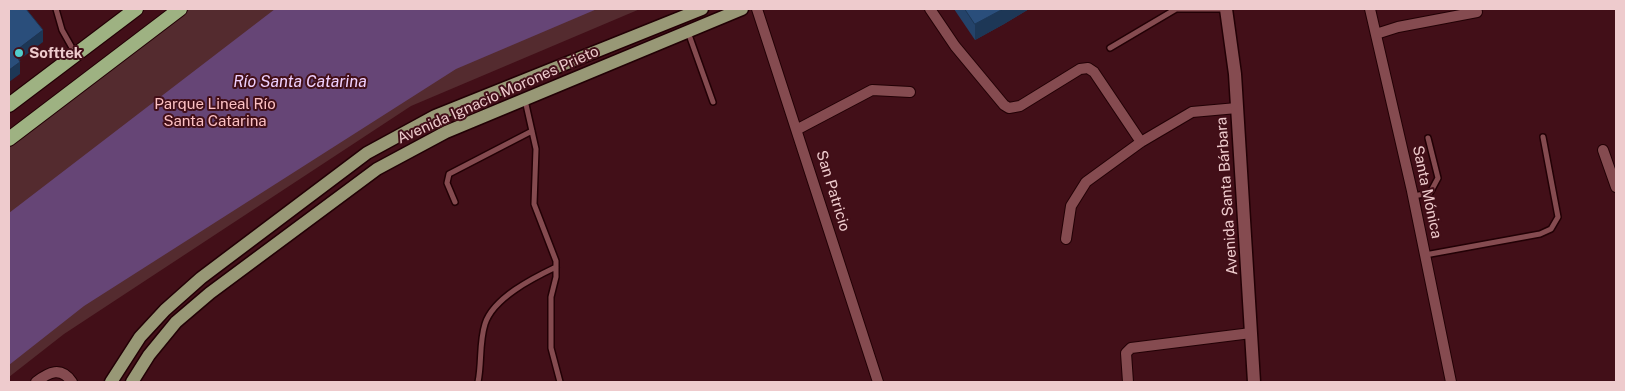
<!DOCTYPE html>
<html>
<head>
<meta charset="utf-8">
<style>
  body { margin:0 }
  #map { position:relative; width:1625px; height:391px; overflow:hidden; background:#420f18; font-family:"Public Sans",sans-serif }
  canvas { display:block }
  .frame { position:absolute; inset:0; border:10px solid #eecbcd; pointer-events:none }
</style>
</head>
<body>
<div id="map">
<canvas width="1625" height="391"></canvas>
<div class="frame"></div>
</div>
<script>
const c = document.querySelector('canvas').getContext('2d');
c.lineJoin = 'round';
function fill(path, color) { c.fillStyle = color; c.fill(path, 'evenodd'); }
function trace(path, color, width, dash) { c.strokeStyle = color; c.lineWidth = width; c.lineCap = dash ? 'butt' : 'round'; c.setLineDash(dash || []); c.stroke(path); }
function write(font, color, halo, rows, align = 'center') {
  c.font = font + ' "Public Sans",sans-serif'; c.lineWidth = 4; c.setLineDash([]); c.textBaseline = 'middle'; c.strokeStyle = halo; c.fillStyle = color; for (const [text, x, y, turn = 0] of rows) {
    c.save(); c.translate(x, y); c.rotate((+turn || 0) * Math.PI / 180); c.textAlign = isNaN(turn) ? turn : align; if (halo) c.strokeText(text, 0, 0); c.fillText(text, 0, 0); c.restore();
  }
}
const green = new Path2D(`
  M182,9H640L411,106L64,334L9,377V139Z`);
const water = new Path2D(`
  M275,9H597L456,69L84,306L9,365V213Z`);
const service = new Path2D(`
  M56,9L62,30L75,53
  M688,32L713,102
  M1110,48L1176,9H1225
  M525,100L536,149L534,204L556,261V277L551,297V348L560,382
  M1413,196L1430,193L1438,178L1428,138
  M455,202L447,183L449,174L532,131
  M1425,255L1540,234L1551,229L1558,217L1543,137
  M478,382C482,363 479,343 485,324C493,298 533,278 556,267`);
const minor = new Path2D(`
  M757,9L878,382
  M930,9L955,46L1004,105L1009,108L1020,106L1080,69L1088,68L1094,72L1141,142
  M1370,9L1412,191L1451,382
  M1376,34L1398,27L1477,12
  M798,129L872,90L910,92
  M1603,150L1616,187
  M1066,239L1071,206L1086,182L1141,142L1192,112L1237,108
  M36,382C49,372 61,366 72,382
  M1128,382L1126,353L1131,348L1251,333`);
const tertiary = new Path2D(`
  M1226,9L1235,74L1254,382`);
const primary = new Path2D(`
  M111,382L140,337L165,310L201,278L367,153L435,116L702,9
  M132,382L149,355L176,322L210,293L377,169L446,132L742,9`);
const trunk = new Path2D(`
  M9,105L136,9
  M9,139L180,9`);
const wall = new Path2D(`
  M954,9H1029L1004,24L975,40Z`);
const shadedWall = new Path2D(`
  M1003,9H1029L1004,24L975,40V24Z
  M43,30V42L14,64V52Z
  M20,62V74L9,82V70Z`);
const building = new Path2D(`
  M9,9H26L43,30L14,52L20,62L9,70Z
  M965,9H1003L975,24Z`);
const markers = [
  [19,53,5,"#52cdcc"]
];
const poiNames = [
  ["Softtek",29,53]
];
const streetNames = [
  ["Avenida Ignacio Morones Prieto",498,95,-24],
  ["San Patricio",833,191,73],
  ["Santa Mónica",1427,192,78],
  ["Avenida Santa Bárbara",1227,196,-94]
];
const parkNames = [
  ["Parque Lineal Río",215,104],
  ["Santa Catarina",215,121]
];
const waterNames = [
  ["Río Santa Catarina",300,82]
];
fill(green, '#542b2f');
fill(water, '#664576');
trace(service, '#220005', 8);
trace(minor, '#220005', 12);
trace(tertiary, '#220005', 15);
trace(primary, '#220005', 15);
trace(trunk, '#220005', 16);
trace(service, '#854b50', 5);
trace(minor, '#854b50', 10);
trace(tertiary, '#854b50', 12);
trace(primary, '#989876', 12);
trace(trunk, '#9eb282', 14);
fill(wall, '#24436a');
fill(shadedWall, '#1d3756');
fill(building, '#2a4e7b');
trace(building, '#1d3756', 1);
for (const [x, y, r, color] of markers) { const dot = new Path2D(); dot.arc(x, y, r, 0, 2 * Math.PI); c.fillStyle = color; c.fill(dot); trace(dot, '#420f18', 2); }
write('bold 15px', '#eecbcd', '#420f18', poiNames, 'left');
write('15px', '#eecbcd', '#420f18', streetNames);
write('15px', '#fcc0c3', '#420f18', parkNames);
write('italic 16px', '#f0d1ff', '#420f18', waterNames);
</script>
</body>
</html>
